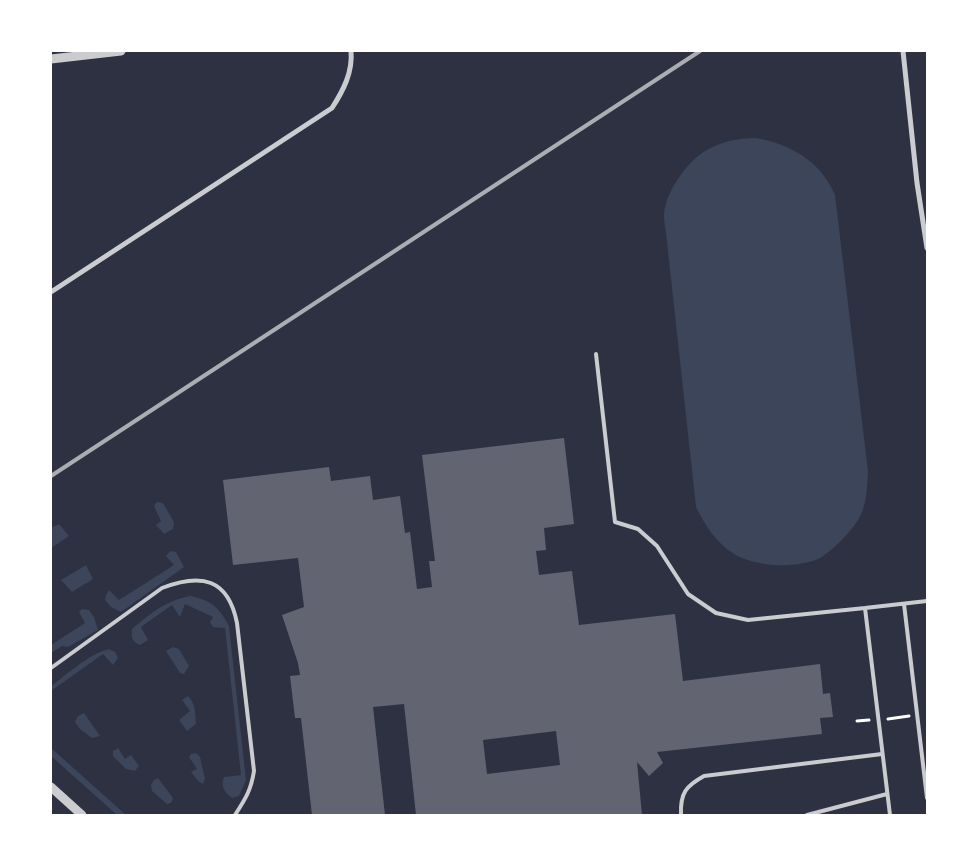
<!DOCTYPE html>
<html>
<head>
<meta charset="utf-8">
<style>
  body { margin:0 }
  #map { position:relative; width:978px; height:866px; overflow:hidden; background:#2d3142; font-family:"PT Sans",sans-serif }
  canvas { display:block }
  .frame { position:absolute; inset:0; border:52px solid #fff; pointer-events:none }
</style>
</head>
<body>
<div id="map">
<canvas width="978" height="866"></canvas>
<div class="frame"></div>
</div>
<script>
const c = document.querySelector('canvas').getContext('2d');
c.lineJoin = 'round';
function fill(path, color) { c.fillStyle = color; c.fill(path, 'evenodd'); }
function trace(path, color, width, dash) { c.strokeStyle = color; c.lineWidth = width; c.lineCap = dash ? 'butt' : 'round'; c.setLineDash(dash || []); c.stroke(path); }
const green = new Path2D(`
  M756,138C790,144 821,161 835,195L868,471C867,487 867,507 858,520C851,532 832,551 820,558C798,569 755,567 734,554C716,543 705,525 696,507L666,233C665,227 664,220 664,214C665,203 670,191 676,182C696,150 719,139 756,138Z
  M157,502L163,503L174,522L173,529L164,534L156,525L161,521L154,506Z
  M59,524L69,536L51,548V528Z
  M170,551L176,552L184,567L121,612L111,607L105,600L106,595L109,590L119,600L174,565L166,556Z
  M86,565L93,579L72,592L61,580Z
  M190,596C211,600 219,607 229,626L246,780L239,796L232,798C225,793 220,786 224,777L241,775L225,628L213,627L210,622L213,617L185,604L180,617L172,605L141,627L148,640L140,645C132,642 131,637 132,629C151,613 165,601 190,596Z
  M82,609L89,610L94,617L98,630L68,647L62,646L51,653V645L85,623L79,612Z
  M173,647L179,649L189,666L184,674L180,673L166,651Z
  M109,649L115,652L118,658L113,665L103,654L51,691V686C69,673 87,655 109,649Z
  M188,696C196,704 195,713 196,724L187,731L179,720L190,711L182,700Z
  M84,713L100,736L92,738L80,729L75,722L78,716Z
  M51,748L126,815H117L51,756Z
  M118,748L125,759L131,755L139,766L135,771L126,769L113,756V751Z
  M196,753L200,757L205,779L203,784L198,781L191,772L197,769L189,757L191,754Z
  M158,778L173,798L171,803L167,804L152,791L151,785L154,780Z`);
const building = new Path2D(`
  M564,438L574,524L544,528L546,550L536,551L539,575L572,571L579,625L675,614L683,681L820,664L823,694L830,693L833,717L820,718L822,734L657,752L663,763L649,776L637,762L642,815H416L404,704L373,707L385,815H312L301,718H295L290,676L300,675L298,663L282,615L304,607L298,558L233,565L223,480L329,467L331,481L370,476L373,500L400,496L405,533L410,532L417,589L432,587L429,561H435L422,455ZM556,731L560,765L487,774L483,740Z`);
const path = new Path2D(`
  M888,719L909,716
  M857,721L869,720`);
const service = new Path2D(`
  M596,354L615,522L638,529L657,546L688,594L716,613L748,620L865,608
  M904,604L927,798
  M51,668L162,588C201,573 228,578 237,623L254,771C251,790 246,798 235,815
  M681,815C680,793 686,786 704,776L882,754
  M807,815L887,794
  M890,815L865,608L927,601`);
const minor = new Path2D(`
  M903,51L917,183L927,248
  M51,292L332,108C343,91 353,72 351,51`);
const tertiary = new Path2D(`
  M51,59L121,51
  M51,787L82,815`);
const rail = new Path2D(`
  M51,476L700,51`);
fill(green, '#3c4559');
fill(building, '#626471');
trace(path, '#fff', 3);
trace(service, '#caccd0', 4);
trace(minor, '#caccd0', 5);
trace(tertiary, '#caccd0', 9);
trace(rail, '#abadb3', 4);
</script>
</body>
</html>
